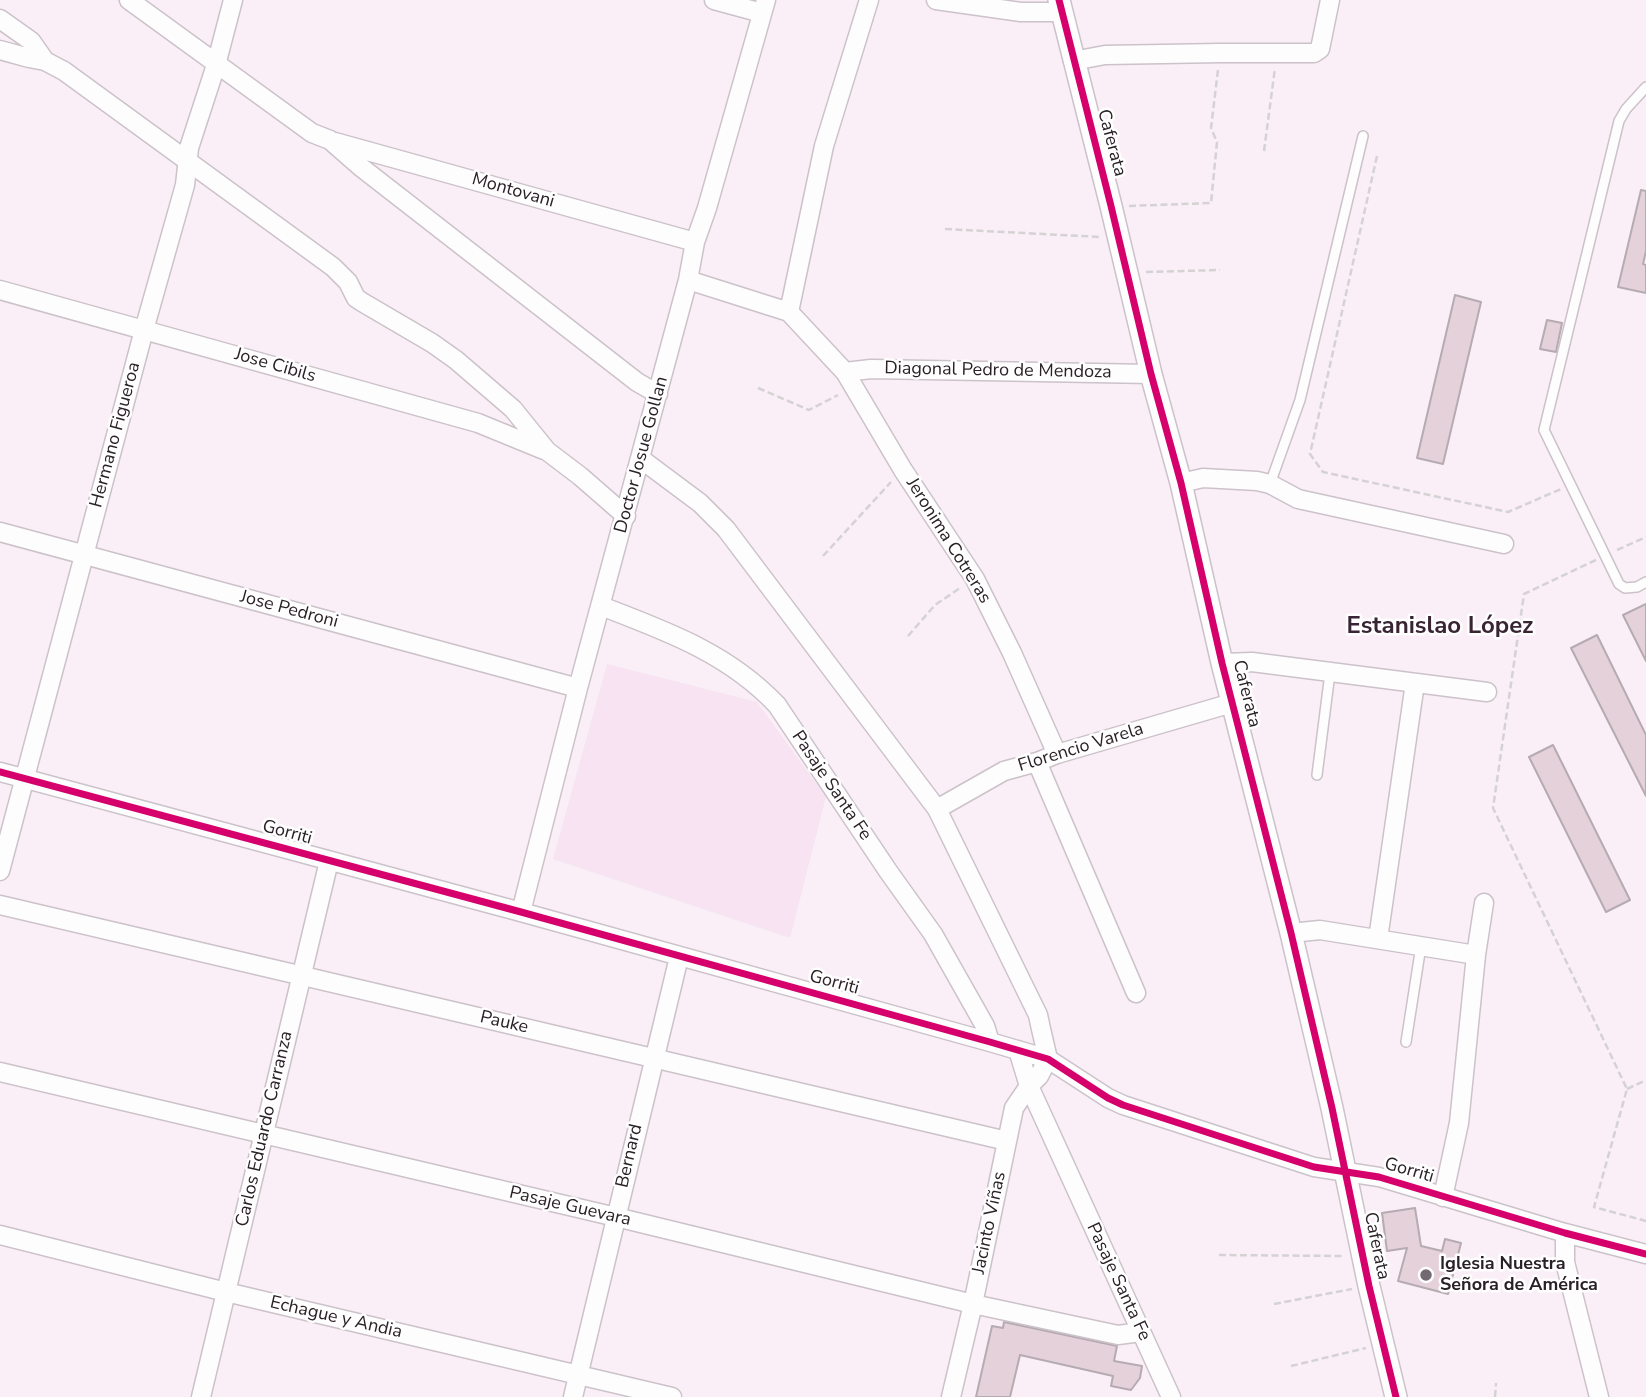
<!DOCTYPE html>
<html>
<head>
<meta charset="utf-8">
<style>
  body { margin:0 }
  canvas { display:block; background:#faeff7 }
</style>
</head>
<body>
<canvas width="1646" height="1397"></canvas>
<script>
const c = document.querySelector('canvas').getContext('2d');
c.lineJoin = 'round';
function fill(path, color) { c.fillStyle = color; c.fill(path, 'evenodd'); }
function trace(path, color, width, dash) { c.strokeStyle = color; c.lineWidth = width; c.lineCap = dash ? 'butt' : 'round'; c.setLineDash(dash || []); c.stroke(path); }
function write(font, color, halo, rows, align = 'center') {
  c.font = font + ' "Nunito Sans",sans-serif'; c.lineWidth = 5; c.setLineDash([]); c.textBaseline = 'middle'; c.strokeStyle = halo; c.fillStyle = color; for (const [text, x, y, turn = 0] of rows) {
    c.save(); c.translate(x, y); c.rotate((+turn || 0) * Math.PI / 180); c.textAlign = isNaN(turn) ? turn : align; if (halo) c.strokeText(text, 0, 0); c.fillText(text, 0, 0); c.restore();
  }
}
const built = new Path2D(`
  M607,664L757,702L826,797L790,938L553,859Z`);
const building = new Path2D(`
  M1641,190L1646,191V251L1643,264L1646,265V293L1618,287Z
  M1455,295L1481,302L1443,464L1417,458Z
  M1547,320L1562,323L1556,352L1540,349Z
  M1646,604V661L1623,615Z
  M1597,635L1646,735V796L1571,648Z
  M1553,745L1630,900L1606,912L1529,757Z
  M1415,1208L1421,1246L1442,1251L1445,1239L1461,1243L1448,1294L1398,1281L1407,1248L1387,1251L1382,1213Z
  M1004,1322L1117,1346L1114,1361L1142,1366L1140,1378L1131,1390L1111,1386L1113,1376L1020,1355L1010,1397H976L992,1326L1003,1328Z`);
const path = new Path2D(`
  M1264,151L1275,68
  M1377,156L1310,454L1323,472L1508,512L1561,489
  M1129,206L1211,203L1217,142L1211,128L1218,70
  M945,229L1101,237
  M1146,272L1220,270
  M758,388L809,410L838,395
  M1617,550L1646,537
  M823,556L891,482
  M1596,560L1524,594L1493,808L1627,1089L1594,1207L1646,1221
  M908,636L935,605L960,588
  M1627,1089L1646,1080
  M1219,1255L1345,1256
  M1274,1304L1352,1289
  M1291,1366L1366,1348
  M1495,1397L1496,1383`);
const service = new Path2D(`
  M1646,87L1626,109L1619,121L1544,430L1619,584L1625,588L1637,587L1646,582
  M1270,484L1300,400L1363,136
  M1317,775L1330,673
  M1406,1042L1421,946`);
const minor = new Path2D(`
  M129,0L312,133L330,140L362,168L637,382L658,394
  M714,0L762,13
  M936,0L1021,12H1062
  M0,19L31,41L45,61L64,71L333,267L348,282L356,298L362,302L432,343L456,360L513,409L547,451L580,476L626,516
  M0,50L29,58L45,61
  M1073,61L1105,55L1220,53H1314L1320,49L1330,0
  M335,142L695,242
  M688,280L789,312L845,372L903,470L975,579L1012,653L1057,754
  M0,290L478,423L544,450
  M789,312L824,146L869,0
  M845,372L871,369L1151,374
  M641,459L700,503L726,529L937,809L1038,1015L1041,1029L1048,1059L1039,1076L1029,1086L1014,1108L973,1304L951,1397
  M1181,483L1203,478L1257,481L1270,484L1298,499L1504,544
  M0,532L578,688
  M601,606C666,631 728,653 777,705L888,871L933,934L985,1026L990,1042
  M1222,663L1252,662L1487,692
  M1037,762L1136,993
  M0,772L521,912L990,1042L1048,1059L1108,1098L1123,1105L1314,1167L1379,1177L1565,1233L1646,1254
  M937,809L1004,771L1037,762L1057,754L1232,703
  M0,871L144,330L185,185L189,148L216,65L233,0
  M0,905L1007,1141
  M521,912L578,688L688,280L695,242L707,208L766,0
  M1291,933L1320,930L1476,955
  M1378,939L1415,683
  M1018,1050L1029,1086L1171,1397
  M0,1072L616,1217L973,1304L1118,1335L1141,1332
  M1443,1197L1459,1123L1476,955L1484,903
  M1565,1233V1262L1599,1397
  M0,1235L226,1292L672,1397
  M201,1397L329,861
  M573,1397L679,957`);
const tertiary = new Path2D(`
  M1059,0L1111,206L1151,374L1181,483L1222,663L1291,933L1332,1108L1369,1286L1396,1397`);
const cycleway = new Path2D(`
  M1059,0L1111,206L1151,374L1181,483L1222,663L1291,933L1332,1108L1369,1286L1396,1397
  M0,772L521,912L990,1042L1048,1059L1108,1098L1123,1105L1314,1167L1379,1177L1565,1233L1646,1254`);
const markers = [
  [1426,1275,7,"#736970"]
];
const streetNames = [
  ["Caferata",1111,143,75],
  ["Montovani",513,191,16],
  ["Jose Cibils",275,366,16],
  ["Diagonal Pedro de Mendoza",998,371,1],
  ["Hermano Figueroa",116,435,-75],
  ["Doctor Josue Gollan",642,455,-75],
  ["Jeronima Cotreras",948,541,58],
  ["Jose Pedroni",289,610,15],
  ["Caferata",1246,694,76],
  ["Florencio Varela",1081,748,-17],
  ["Pasaje Santa Fe",831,786,56],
  ["Gorriti",287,833,15],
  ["Gorriti",834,983,15],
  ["Pauke",504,1023,13],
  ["Carlos Eduardo Carranza",265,1129,-77],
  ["Bernard",630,1156,-77],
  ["Gorriti",1409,1171,16],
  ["Pasaje Guevara",570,1207,13],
  ["Jacinto Viñas",990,1223,-78],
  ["Caferata",1376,1246,78],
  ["Pasaje Santa Fe",1118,1282,65],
  ["Echague y Andia",336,1318,13]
];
const poiNames = [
  ["Iglesia Nuestra",1440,1265],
  ["Señora de América",1440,1286]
];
const districtNames = [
  ["Estanislao López",1440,627]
];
fill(built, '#f7e3f1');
fill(building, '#e4d1d9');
trace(building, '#b6abb1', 2);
trace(service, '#ccc2c9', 12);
trace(minor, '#ccc2c9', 21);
trace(tertiary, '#ccc2c9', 24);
trace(path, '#d5d2d4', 2.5, [7, 3.5]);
trace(service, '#fefdfe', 9);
trace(minor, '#fefdfe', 18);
trace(tertiary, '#fefdfe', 21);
trace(cycleway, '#d6006c', 7);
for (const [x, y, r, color] of markers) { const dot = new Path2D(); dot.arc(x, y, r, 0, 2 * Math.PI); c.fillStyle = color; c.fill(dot); trace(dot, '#fefefe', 2.5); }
write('18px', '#2a2127', '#fefefe', streetNames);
write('bold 18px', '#2a2127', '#fefefe', poiNames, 'left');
write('bold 24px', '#382433', '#fefefe', districtNames);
</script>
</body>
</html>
